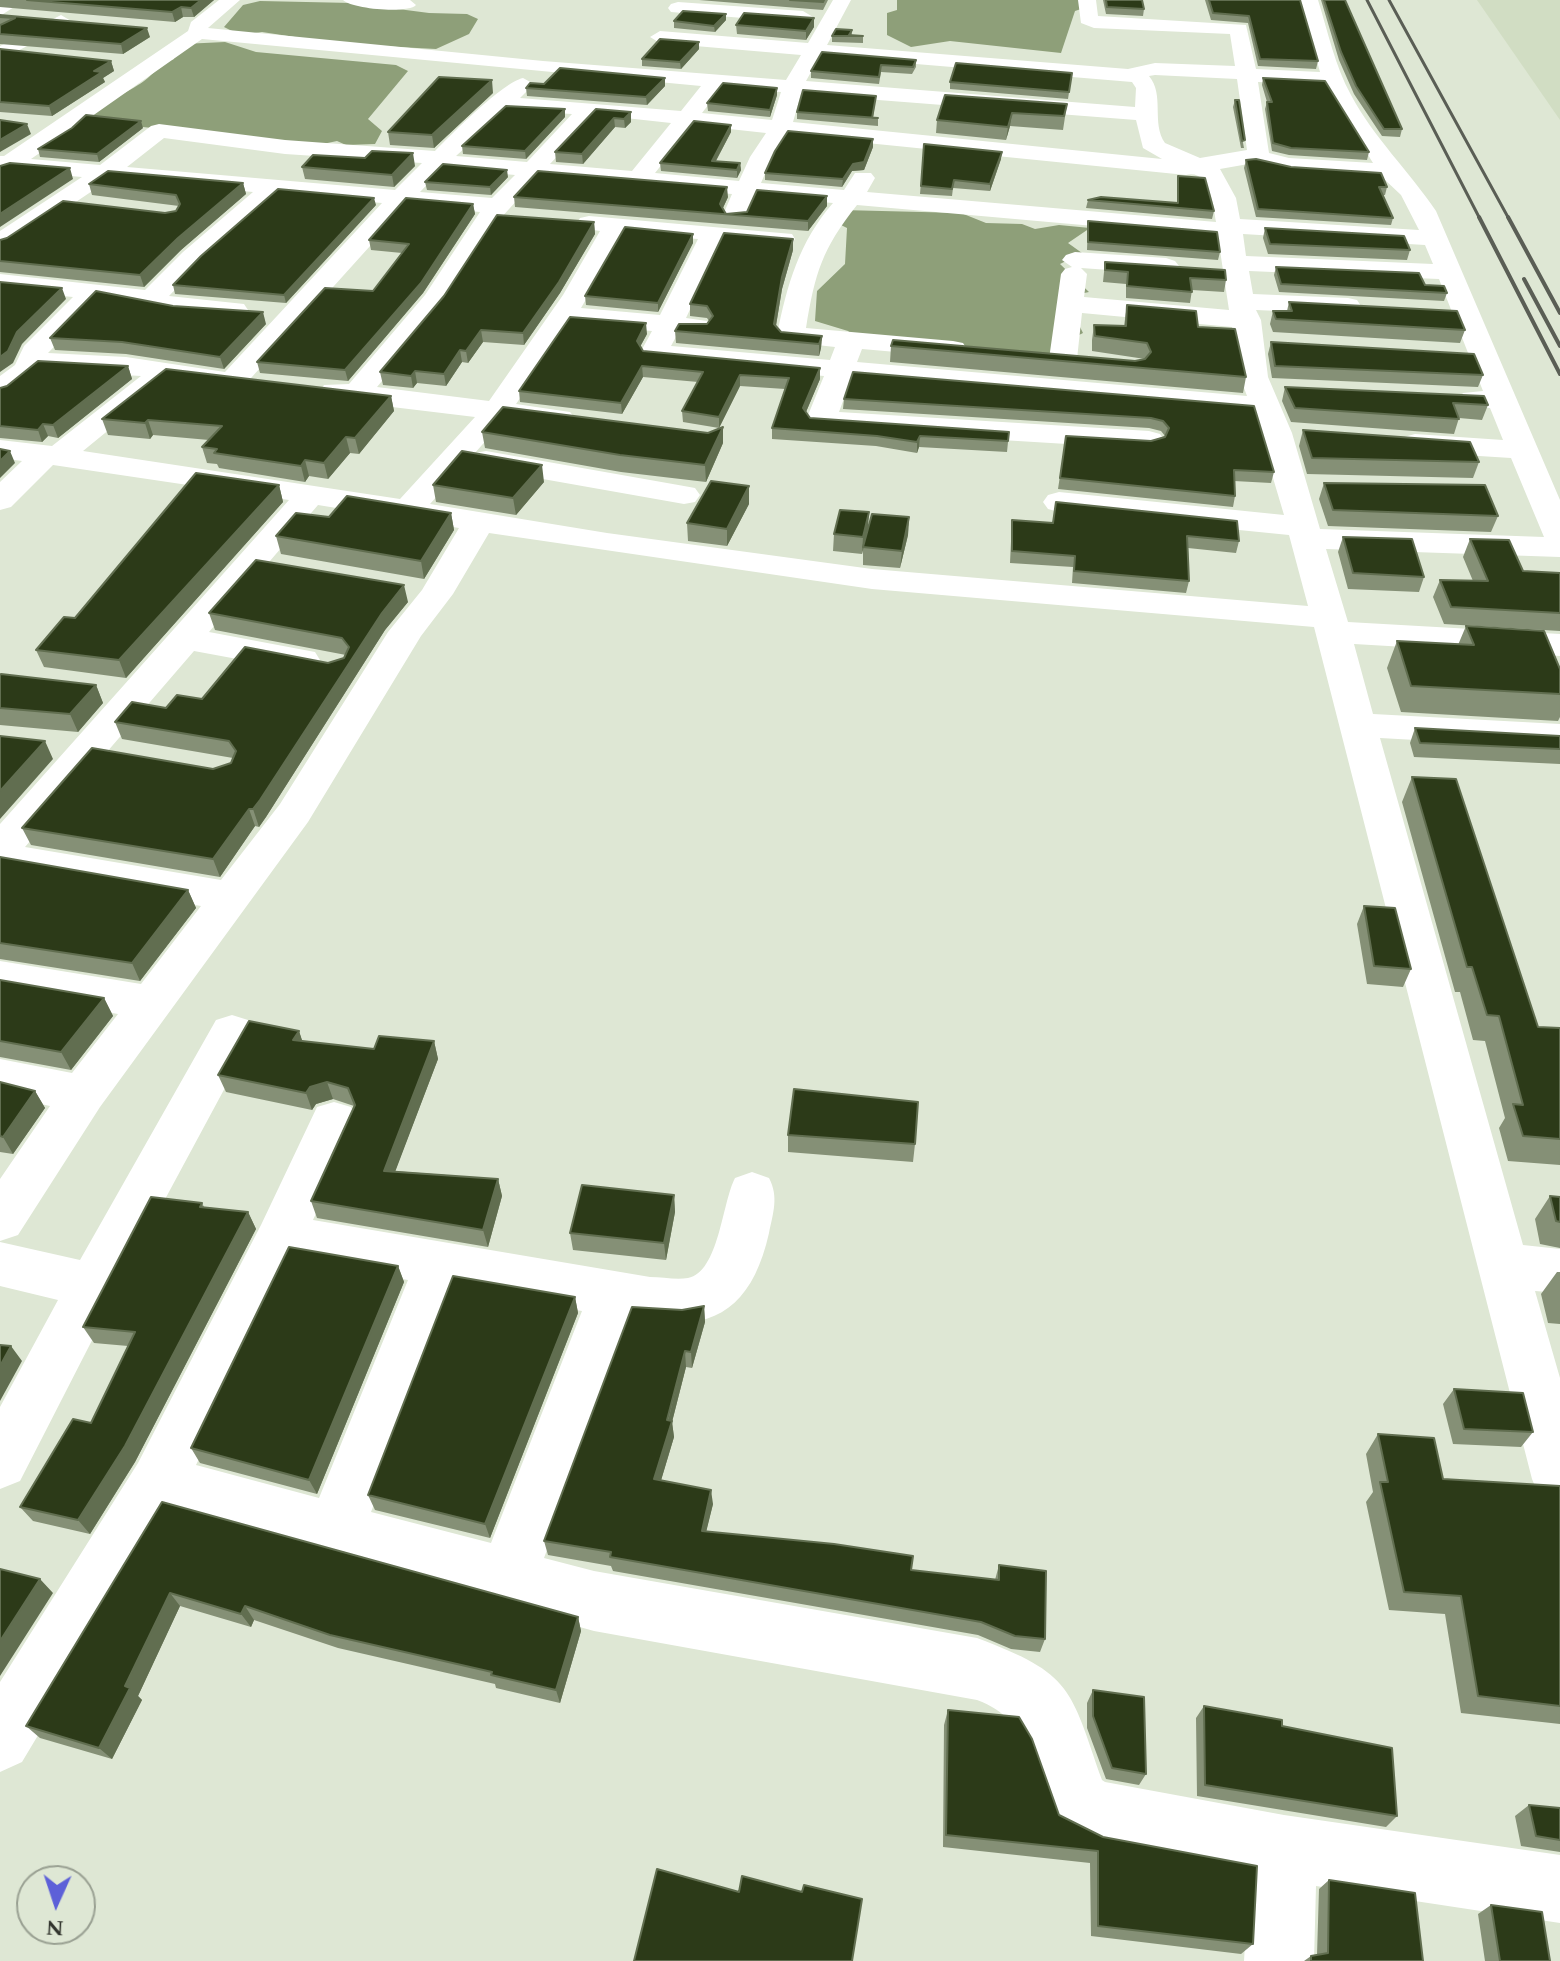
<!DOCTYPE html>
<html>
<head>
<meta charset="utf-8">
<style>
  body { margin:0 }
  #map { position:relative; width:1560px; height:1961px; overflow:hidden; background:#dee7d4; font-family:Spectral,serif }
  canvas { display:block }
  .north { position:absolute; left:16px; top:1865px; width:80px; height:80px; box-sizing:border-box; background:#dee7d4; border:2px solid #99a092; border-radius:50%; rotate:183deg; font-size:22px; font-weight:700; line-height:32px; text-align:center; color:#32352e }
  .north::after { content:''; display:block; margin:auto; width:28px; height:36px; background:#5d60d8; clip-path:polygon(50% 0,100% 100%,50% 72%,0 100%) }
</style>
</head>
<body>
<div id="map">
<canvas width="1560" height="1961"></canvas>
<div class="north">N</div>
</div>
<script>
const c = document.querySelector('canvas').getContext('2d');
c.lineJoin = 'round';
function fill(path, color) { c.fillStyle = color; c.fill(path, 'evenodd'); }
function trace(path, color, width, dash) { c.strokeStyle = color; c.lineWidth = width; c.lineCap = dash ? 'butt' : 'round'; c.setLineDash(dash || []); c.stroke(path); }
const built = new Path2D(`
  M1477,0H1560V120Z`);
const water = new Path2D(`
  M897,0H1084L1093,5L1075,11L1061,53L950,41L911,47L887,35V13L897,10Z
  M260,1L352,3L429,13L467,14L478,19L469,34L436,49L341,44L262,32L240,35L224,27L243,5Z
  M225,42L256,52L396,65L408,71L368,119L382,131L375,144L346,145L337,141L299,149L210,134L85,121C106,99 114,100 138,85C153,77 157,64 174,59L171,52L183,44Z
  M842,210L961,213L986,223L1022,224L1035,229L1059,225L1090,228L1068,243L1082,253L1060,264L1089,292L1065,297L1083,333L1071,339L1074,358L984,353L970,346L861,343L848,331L815,321L817,291L845,264L847,228L835,222Z`);
const minor = new Path2D(`
  M3,0H25L0,16V2Z
  M219,0H240L208,28L543,61L786,80L801,55L660,43L650,37L660,31L808,43L833,0H851L827,45L1128,69L1155,63L1235,66L1230,34L1094,28L1081,23L1078,0H1096L1098,16L1246,25L1256,69L1320,72L1300,0H1318C1328,32 1335,66 1351,95C1374,138 1409,171 1436,211L1560,500V557L1326,549L1348,622L1560,634V656L1354,644L1373,714L1560,724V748L1380,738L1523,1245L1560,1249V1293L1535,1291L1560,1378V1506L1540,1498L1532,1479L1314,627L872,589L489,533L453,594L421,636L308,822L100,1107L18,1235L0,1241V1179L50,1106L0,1095V1059L72,1073L118,1014L0,993V961L141,984L201,906L0,871V824L289,500L53,465L11,507L0,510V482L22,461L0,458V440L52,446L141,376L41,370L10,396L0,399V376L15,365L24,346L73,297L0,290V274L145,290L183,252L253,192L110,179L9,247L0,250V231L82,177L13,171L0,176V156H4L188,31L191,22ZM202,39L701,86L681,111L520,98L534,84L523,78C502,83 453,133 435,151L285,140L159,124L151,126L100,165L31,159ZM820,56L1132,82L1136,88L1135,107L806,81ZM1155,75L1237,79L1247,150L1200,158L1165,143C1151,123 1165,95 1149,76ZM1258,82L1325,85L1373,163L1289,158L1269,153ZM722,87L781,92L772,120L702,113ZM801,94L1136,120L1143,148L1162,159L793,122ZM506,110L572,114L527,162L456,156ZM595,115H598L671,123L632,171L550,164ZM693,125L766,133L750,157L739,181L655,173ZM787,135L1186,175C1210,169 1213,205 1216,222L867,192L875,178L871,173H855L844,190L761,183L772,157ZM164,138L285,154L422,163L395,190L127,167ZM1254,163L1289,172L1383,178L1401,195L1419,230L1240,219L1236,198L1220,169ZM443,168L515,175L492,198L420,192ZM538,177L732,194L723,215L726,220H744L755,196L833,203C799,242 787,285 777,335L781,341L835,347L830,360L671,346L678,333H707L711,327L707,321L686,318L722,241L783,246L792,244L795,239L792,234L589,216L580,218L577,223L580,228L600,231L563,295L489,401L377,387L444,306L500,219ZM279,194L382,203L225,372L126,357L48,353L99,300C141,306 204,326 244,316L248,310L244,304L169,296L201,262ZM407,205L480,212L425,295L349,384L324,385L320,391L324,397L334,400L475,417L400,499L83,451L160,388L164,382L162,379L232,391L242,388ZM857,205L1218,237L1229,310L1084,297L1087,274L1081,268L1166,274L1175,271L1179,266L1175,261L1166,258L1075,252L1066,255L1062,260L1072,267L1065,269L1061,274L1049,359L1053,365L1063,367L1073,365L1077,359L1082,313L1232,327L1240,377L1247,396L857,362L862,349L953,357L963,355L967,349L963,343L953,341L806,328C815,273 822,249 857,205ZM624,233L698,239L660,315L581,308ZM1243,234L1425,245L1433,264L1246,256ZM1249,271L1439,279L1483,391L1463,393L1458,399L1463,405L1490,408L1503,440L1415,434L1404,437L1400,443L1404,449L1415,452L1511,458L1544,537L1320,529L1292,433L1268,377L1261,320L1256,310L1348,314L1357,312L1361,306L1357,300L1348,298L1253,294ZM570,324L652,331L640,353L644,359L654,361L824,376L806,420L811,426L821,429L1149,449L1160,446L1164,440L1160,434L1149,431L839,412L851,379L1254,414L1284,515L1059,492L1048,495L1043,502L1048,509L1059,512L1289,535L1308,606L872,569L607,533L430,504L504,420L560,427L570,424L575,418L570,412L516,404ZM318,505L459,528L422,590L388,632L280,804L221,880L25,847L194,651L302,671L315,668L320,660L315,652L209,632Z
  M343,0H410L416,5C408,14 352,9 343,0Z
  M678,2L803,11L813,17L803,23L671,12L668,8L671,4Z
  M61,15L71,21L68,25L0,60V46Z
  M486,451L684,486L695,488L700,495L695,502L684,504L475,467L471,460L475,453Z
  M232,1015L248,1020L255,1032L149,1229L20,1481L0,1489V1407L58,1300L0,1286V1242L80,1260L216,1020Z
  M334,1102L351,1107L358,1121L313,1220L650,1277C662,1277 676,1280 688,1278C719,1272 722,1203 735,1178L752,1172L769,1178C779,1197 773,1213 769,1233C751,1312 710,1334 632,1320L544,1558L594,1571L977,1638C1073,1674 1070,1688 1102,1780L1105,1782L1284,1815L1560,1855V1923L1316,1886L1314,1961H1244L1249,1875L1096,1846L1054,1825C1033,1775 1034,1721 977,1700L594,1631L171,1513L22,1762L0,1772V1682L138,1463L261,1225L317,1107ZM295,1260L408,1280L319,1498L196,1465ZM456,1289L582,1311L491,1543L371,1512Z`);
const railFar1 = new Path2D(`
  M1367,0L1480,219
  M1389,0L1509,219`);
const rail = new Path2D(`
  M1479,217L1560,374
  M1508,217L1560,313
  M1524,279L1560,346`);
const wall = new Path2D(`
  M0,0H214L194,17H183L175,22L0,7Z
  M699,0H828L823,10Z
  M1103,0H1142L1144,9L1143,16L1106,14Z
  M1205,0H1300L1318,61L1316,69L1258,66L1248,23L1211,20Z
  M1321,0H1345L1402,129L1400,137L1382,136L1354,94L1339,60Z
  M0,15L150,37L123,54L0,44Z
  M814,18V27L806,40L737,34L736,25Z
  M726,20L715,32L674,28V21Z
  M852,30V35L863,36V43L832,42V36Z
  M699,42V49L681,69L642,66V59Z
  M0,49L111,61L114,71L103,78L105,82L52,116L0,112Z
  M916,60V67L912,74L881,72L879,84L811,78V71Z
  M1072,73L1068,99L950,89V82Z
  M665,78V86L647,105L527,96L526,88L544,84Z
  M1263,78L1369,152L1367,160L1289,155L1272,151L1265,109L1267,102L1262,85Z
  M493,93L434,148L390,145L388,132Z
  M777,95L770,117L708,111L707,103Z
  M1235,100L1244,148H1241L1233,107Z
  M875,103L873,118H878V126L797,119V112Z
  M1067,104L1063,130L1010,126L1006,140L936,133L937,120Z
  M596,109L631,112V122L625,128L615,127L583,164L556,162L555,152Z
  M565,117L526,159L463,154L462,146Z
  M731,125V132L716,161L740,163L741,170L737,178L661,171L660,163Z
  M143,128L99,162L40,157L38,149Z
  M924,144L1001,159L990,191L953,188L952,196L920,194Z
  M873,147L864,170L852,171L842,187L765,180V173Z
  M1246,160L1291,167L1387,187L1385,195H1383L1393,218L1391,225L1256,217L1244,168Z
  M415,166L394,187L305,179L302,167Z
  M1178,176L1214,211L1212,219L1086,208L1088,200L1177,203Z
  M508,177L491,195L427,190L425,182Z
  M243,183L246,194L181,250L144,287L0,272V240L165,213L176,211L179,206L92,195L89,184Z
  M514,197H728L723,208L726,214L827,206L808,231L515,207Z
  M473,204L475,214L423,293L348,381L260,373L257,362L373,291L402,253L371,250L369,240Z
  M376,205L286,303L175,294L173,285Z
  M1088,221L1220,252L1218,260L1087,250Z
  M594,222L595,234L560,293L524,345L483,342L468,363L462,362L446,386L417,383L413,388L383,385L380,372Z
  M1265,228L1410,250L1407,260L1268,254L1263,238Z
  M693,234V243L658,312L586,305L585,296Z
  M793,250L782,289L776,326L781,332L822,336L821,348L819,356L676,343L675,331L707,324L709,321L707,318L690,316V304Z
  M1105,262L1226,280L1224,292L1192,290L1190,303L1126,298V284L1103,282Z
  M1276,267L1447,293L1444,301L1279,292L1274,275Z
  M1289,302L1465,330L1460,343L1273,332L1270,324L1273,311H1287Z
  M1127,305L1198,327L1246,377L1243,393L890,362L891,346L1135,361L1145,359L1092,351V340L1094,325L1124,326Z
  M266,324L224,369L126,354L55,350L50,338Z
  M647,334L640,347L643,351L820,368V379L806,412L810,418L1009,432L1007,452L919,447L917,453L876,446L772,439V428L785,389L740,386L719,428L683,422L682,411L698,382L643,377L622,414L520,402L519,391Z
  M1271,342L1483,375L1478,387L1272,378L1268,354Z
  M128,366L132,379L58,438L48,436L42,442L0,438V388Z
  M1285,387L1488,405L1482,420L1459,418L1454,434L1291,422L1282,401Z
  M391,396L394,411L359,454L350,453L328,479L309,476L305,482L219,468L217,464L207,463L202,447L209,440L153,435L150,439L108,435L102,419Z
  M844,399L1254,406L1274,472L1271,483L1234,481L1235,496L1233,507L1058,489L1066,436L1151,441L1165,436L1161,431L1149,428L843,409Z
  M723,427V443L706,482L621,472L485,448L482,432L708,433Z
  M1303,430L1479,462L1473,478L1307,474L1299,446Z
  M544,482L516,515L436,502L433,485Z
  M1324,483L1498,516L1491,532L1328,526L1319,499Z
  M279,485L283,502L126,678L44,667L36,650L75,618Z
  M749,486V504L727,546L688,541L687,523Z
  M451,513L454,530L424,579L281,554L276,536L329,517Z
  M909,517L908,535L900,568L863,565V548L862,554L833,551L834,534L868,529Z
  M1012,520L1239,541L1236,553L1188,548L1189,581L1186,593L1072,583L1073,567L1010,563Z
  M1343,537L1424,577L1419,592L1348,589L1338,552Z
  M1470,539L1523,571L1560,573V631L1444,624L1433,597L1440,580L1473,581L1463,557Z
  M408,602L385,630L266,817L259,827L255,826L220,877L31,845L22,828L231,763L233,758L122,739L115,722L202,699L344,658L346,655L215,630L209,613Z
  M1466,626L1560,669V717L1558,721L1401,712L1387,668L1397,641L1458,645Z
  M0,675L96,685L103,703L78,732L0,725Z
  M1415,728L1560,736V764L1414,757L1410,743Z
  M1412,777L1538,1027L1560,1028V1165L1508,1161L1499,1128L1505,1118L1485,1041L1473,1040L1460,992H1455L1402,802Z
  M0,857L188,890L196,908L140,981L0,959Z
  M1364,906L1411,969L1403,987L1367,984L1357,924Z
  M0,980L104,998L113,1016L71,1070L0,1057Z
  M299,1031L302,1041L374,1049L434,1041L438,1059L395,1171L498,1179L502,1196L488,1247L317,1218L311,1201L354,1106L333,1099L316,1104L312,1110L226,1092L218,1075Z
  M0,1082L35,1091L45,1108L13,1154L0,1152Z
  M788,1135L915,1144L913,1162L788,1152Z
  M674,1195L675,1212L666,1260L573,1250L570,1233Z
  M1550,1196L1560,1197V1248L1540,1244L1535,1219Z
  M202,1203L204,1207L248,1212L256,1229L135,1462L90,1534L33,1521L20,1507L91,1423L128,1346L94,1343L83,1327Z
  M398,1266L404,1282L317,1494L200,1463L191,1448Z
  M1557,1272H1560V1324L1548,1323L1541,1294Z
  M575,1297L578,1313L490,1538L375,1510L368,1495Z
  M704,1306L705,1322L692,1368L686,1367L672,1422L674,1437L661,1480L713,1504L706,1531L911,1570L995,1580L999,1565L1045,1639L1040,1652L1011,1649L978,1635L613,1571L611,1566L548,1555L544,1541L682,1310Z
  M1454,1389L1533,1432L1521,1447L1453,1444L1443,1404Z
  M1378,1434L1443,1479L1560,1486V1724L1461,1713L1445,1614L1389,1610L1366,1502L1373,1492L1366,1454Z
  M162,1502L578,1617L581,1631L560,1703L496,1688L495,1684L338,1648L254,1620L251,1627L180,1606L138,1696L142,1700L112,1759L40,1738L26,1726Z
  M1093,1690L1146,1774L1139,1785L1106,1779L1087,1728V1703Z
  M1204,1706L1282,1726L1397,1816L1386,1827L1197,1796L1196,1718Z
  M948,1710L1059,1815L1253,1944L1241,1954L1091,1936L1090,1863L943,1847L944,1725Z
  M1529,1805L1560,1808V1852L1521,1846L1515,1816Z
  M1329,1880L1423,1961H1304L1311,1956L1317,1955L1319,1889Z
  M1491,1905L1550,1961H1485L1478,1914Z`);
const shadedWall = new Path2D(`
  M201,0H214L194,17L191,8Z
  M181,7L183,17L175,22L172,12Z
  M726,14V20L715,32L714,26Z
  M814,18V27L806,40V31Z
  M147,28L150,37L123,54L121,44Z
  M699,42V49L681,69L680,62Z
  M111,61L114,71L103,78L105,82L52,116L49,106L94,71Z
  M665,78V86L647,105L646,97Z
  M492,80L493,93L434,148L432,135Z
  M777,88V95L770,117V110Z
  M565,109V117L526,159L525,151Z
  M631,112V122L625,128L624,119Z
  M1012,113L1010,126L1006,140L1008,127Z
  M614,118L615,127L583,164L582,154Z
  M141,121L143,128L99,162L97,154Z
  M27,124L31,134L0,152V140Z
  M731,125V132L712,168V161Z
  M873,139V147L864,170L852,171L842,187L843,179L853,164Z
  M1002,152L1001,159L990,191V184Z
  M413,153L415,166L394,187L392,175Z
  M740,163L741,170L737,178V170Z
  M70,168L73,179L0,227V214Z
  M507,170L508,177L491,195L490,187Z
  M243,183L246,194L181,250L144,287L140,275L178,238Z
  M727,187L728,197L720,214V204Z
  M827,196V206L808,231V221Z
  M374,198L376,205L286,303L284,295Z
  M473,204L475,214L423,293L348,381L345,370Z
  M594,222L595,234L560,293L524,345L523,333Z
  M693,234V243L658,312V303Z
  M793,239V250L782,289L774,337V324L782,277Z
  M62,288L66,299L22,344L13,363L0,372V357L17,332Z
  M263,312L266,324L224,369L220,357Z
  M646,323L647,334L637,352V341Z
  M481,330L483,342L468,363L466,351Z
  M822,336L821,348L819,356V344Z
  M460,350L462,362L446,386L444,374Z
  M128,366L132,379L58,438L53,425Z
  M642,366L643,377L622,414L621,403Z
  M820,368V379L803,419V408Z
  M415,371L417,383L413,388L411,376Z
  M740,375V386L719,428V417Z
  M391,396L394,411L359,454L355,438Z
  M148,420L153,435L150,439L145,423Z
  M43,424L48,436L42,442L38,430Z
  M723,427V443L706,482L705,465Z
  M920,436L919,447L917,453V442Z
  M346,437L350,453L328,479L324,463Z
  M10,451L15,463L0,478V461Z
  M305,460L309,476L305,482L301,466Z
  M542,465L544,482L516,515L513,498Z
  M279,485L283,502L126,678L119,660Z
  M749,486V504L727,546V529Z
  M869,512L868,530L862,554L863,537Z
  M451,513L454,530L424,579L421,561Z
  M909,517L908,535L900,568L902,551Z
  M404,585L408,602L385,630L266,817L259,827L253,809L382,613Z
  M96,685L103,703L78,732L70,714Z
  M45,741L53,759L0,819V791Z
  M249,809L255,826L220,877L213,859Z
  M188,890L196,908L140,981L132,963Z
  M104,998L113,1016L71,1070L61,1052Z
  M299,1031L305,1049L293,1040Z
  M434,1041L438,1059L389,1188L384,1171Z
  M327,1082L333,1099L316,1104L312,1110L306,1093L310,1087Z
  M35,1091L45,1108L13,1154L3,1137Z
  M498,1179L502,1196L488,1247L483,1230Z
  M674,1195L675,1212L666,1260L664,1243Z
  M248,1212L256,1229L135,1462L90,1534L78,1520Z
  M398,1266L404,1282L317,1494L309,1480Z
  M575,1297L578,1313L490,1538L485,1524Z
  M704,1306L705,1322L692,1368L691,1352Z
  M11,1346L22,1361L0,1401V1366Z
  M685,1351L686,1367L672,1422L674,1437L657,1494L654,1479Z
  M711,1490L713,1504L703,1545L702,1531Z
  M40,1579L53,1593L0,1676V1641Z
  M170,1593L180,1606L138,1696L142,1700L112,1759L99,1748L125,1686Z
  M245,1606L254,1620L251,1627L241,1614Z
  M578,1617L581,1631L560,1703L556,1690Z`);
const building = new Path2D(`
  M27,0H201L191,8L181,7L172,12Z
  M790,0H824L823,2Z
  M1106,0H1142L1144,9L1107,7Z
  M1209,0H1300L1318,61L1260,59L1249,16L1213,13Z
  M1324,0H1345L1402,129H1384L1356,86L1341,52Z
  M683,11L726,14L714,26L674,21Z
  M744,13L814,18L806,31L736,25Z
  M0,15L147,28L121,44L0,34V25L15,18L0,17Z
  M836,29L852,30L849,35L863,36H832Z
  M660,39L699,42L680,62L642,59Z
  M0,49L111,61L94,71L102,72L49,106L0,102Z
  M822,52L916,60L913,67L881,65L879,77L811,71Z
  M956,63L1072,73L1069,92L950,82Z
  M560,68L665,78L646,97L526,88L530,83L544,84Z
  M439,77L492,80L432,135L388,132Z
  M1263,78L1325,81L1369,152L1291,148L1273,143L1267,102H1272Z
  M723,83L777,88L770,110L707,103Z
  M803,90L876,96L872,118H878L797,112Z
  M945,95L1067,104L1064,116L1012,113L1008,127L937,120Z
  M1235,100H1239L1245,140L1242,141Z
  M506,106L565,109L525,151L462,146Z
  M596,109L631,112L624,119L614,118L582,154L555,152Z
  M86,115L141,121L97,154L38,149L72,128Z
  M0,120L27,124L0,140Z
  M694,121L731,125L712,161L740,163L737,170L660,163Z
  M788,131L873,139L864,162L853,164L843,179L765,173L775,151Z
  M924,144L1002,152L990,184L954,180L952,189L921,186Z
  M372,151L413,153L392,175L302,167L313,155L365,158Z
  M1256,159L1291,167L1381,173L1387,187H1379L1393,218L1258,209L1246,160Z
  M10,163L70,168L0,214V166Z
  M443,164L507,170L490,187L425,182Z
  M108,171L243,183L178,238L140,275L0,261V240L7,238L63,201L165,213L176,211L180,204L176,195L89,184Z
  M538,171L727,187L720,204L726,214L747,212L757,190L827,196L808,221L514,197Z
  M1178,176L1205,178L1214,211L1088,200L1101,197L1178,203Z
  M278,189L374,198L284,295L173,285L201,256Z
  M406,198L473,204L421,283L345,370L257,362L325,288L373,291L409,244L369,240Z
  M497,215L594,222L559,282L523,333L481,330L466,351L460,350L444,374L415,371L411,376L380,372L444,296Z
  M1088,221L1217,232L1220,252L1088,242Z
  M625,227L693,234L658,303L585,296Z
  M1265,228L1404,236L1410,250L1270,244Z
  M724,233L793,239L782,277L774,324L781,332L822,336L819,344L675,331L679,324H707L713,316L707,306L690,304Z
  M1105,262L1225,270L1226,280L1190,278L1192,292L1127,286L1128,272L1105,270Z
  M1276,267L1419,273L1425,285L1444,286L1447,293L1281,284Z
  M0,282L62,288L17,332L8,351L0,357Z
  M96,291L173,306L263,312L220,357L122,342L50,338Z
  M1289,302L1457,311L1465,330L1276,319L1273,311H1292Z
  M1127,305L1196,311L1198,327L1235,329L1246,377L891,346L893,340L1135,361L1145,359L1151,352L1147,343L1095,336L1094,325L1126,326Z
  M570,317L646,323L637,341L643,351L820,368L803,408L810,418L1009,432L1008,441L920,436L917,442L877,436L772,428L789,378L740,375L719,417L682,411L703,372L642,366L621,403L519,391Z
  M1271,342L1474,354L1483,375L1275,366Z
  M38,361L128,366L53,425L43,424L38,430L0,426V388L7,386Z
  M166,369L391,396L355,438L346,437L324,463L305,460L301,466L214,453L217,449L202,447L222,426L148,420L145,423L102,419Z
  M853,372L1254,406L1274,472L1234,470L1235,496L1060,478L1066,436L1151,441L1165,437L1169,428L1163,421L1151,418L844,399Z
  M1285,387L1484,396L1488,405L1453,403L1459,419L1295,408Z
  M503,407L708,433L723,427L705,465L620,455L482,432Z
  M1303,430L1470,442L1479,462L1312,458Z
  M0,449L10,451L0,461Z
  M462,451L542,465L513,498L433,485Z
  M196,473L279,485L119,660L36,650L64,617L75,618Z
  M711,481L749,486L727,529L687,523Z
  M1324,483L1485,485L1498,516L1333,510Z
  M347,496L451,513L421,561L276,536L296,513L329,517Z
  M1056,502L1237,521L1239,541L1187,536L1189,581L1074,571L1075,556L1012,551V520L1053,523Z
  M840,510L869,512L863,537L834,534Z
  M872,514L909,517L902,551L863,547Z
  M1343,537L1412,539L1424,577L1353,573Z
  M1470,539L1509,540L1523,571L1560,573V613L1451,607L1440,580L1488,581Z
  M256,560L404,585L382,613L260,800L253,809H249L213,859L22,828L92,748L213,769L231,763L236,751L229,741L115,722L132,702L166,708L177,695L202,699L245,647L328,663L344,658L349,647L342,638L209,613Z
  M1466,626L1544,631L1560,669V694L1411,686L1397,641L1474,645Z
  M1,674L96,685L70,714L0,708V675Z
  M1415,728L1560,736V749L1420,743Z
  M0,736L45,741L0,791Z
  M1412,777L1456,779L1538,1027L1560,1028V1139L1523,1136L1513,1104L1523,1105L1499,1016L1487,1015L1472,967H1467Z
  M0,857L188,890L132,963L0,943Z
  M1364,906L1395,908L1411,969L1374,966Z
  M0,980L104,998L61,1052L0,1041Z
  M249,1021L299,1031L293,1040L374,1049L379,1036L434,1041L384,1171L498,1179L483,1230L311,1201L355,1105L348,1088L327,1082L310,1087L306,1093L218,1075Z
  M0,1082L35,1091L3,1137L0,1136Z
  M794,1089L918,1102L915,1144L788,1135Z
  M582,1185L674,1195L664,1243L570,1233Z
  M1550,1196L1560,1197V1222L1556,1221Z
  M151,1197L202,1203L200,1207L248,1212L125,1446L78,1520L20,1507L73,1419L91,1423L135,1332L83,1327Z
  M289,1247L398,1266L309,1480L191,1448Z
  M453,1276L575,1297L485,1524L368,1495Z
  M704,1306L691,1352L685,1351L667,1420L672,1421L654,1479L711,1490L702,1531L834,1544L913,1556L911,1570L999,1580V1565L1046,1571L1045,1639L1015,1636L981,1622L610,1557L611,1552L544,1541L632,1307L682,1310Z
  M0,1345L11,1346L0,1366Z
  M1454,1389L1523,1393L1533,1432L1464,1429Z
  M1378,1434L1434,1438L1443,1479L1560,1486V1706L1478,1696L1461,1596L1404,1592L1380,1482H1388Z
  M162,1502L578,1617L556,1690L491,1675L492,1672L330,1635L245,1606L241,1614L170,1593L125,1686L130,1688L99,1748L26,1726Z
  M0,1569L40,1579L0,1641Z
  M1093,1690L1144,1697L1146,1774L1112,1768L1093,1716Z
  M1204,1706L1282,1720V1726L1392,1748L1397,1816L1205,1785Z
  M948,1710L1019,1717L1032,1739L1059,1815L1103,1837L1257,1866L1253,1944L1098,1926V1851L946,1835Z
  M1529,1805L1560,1808V1840L1536,1836Z
  M657,1869L739,1892L742,1876L802,1892L804,1885L862,1899L852,1961H634Z
  M1329,1880L1415,1893L1423,1961H1311V1956L1328,1953Z
  M1491,1905L1542,1912L1550,1961H1500Z`);
fill(built, '#d1ddc3');
fill(water, '#8e9f79');
fill(minor, '#fff');
trace(railFar1, '#5a5e55', 3);
trace(rail, '#5a5e55', 4);
fill(wall, '#859076');
fill(shadedWall, '#616e50');
fill(building, '#2c3a18');
trace(building, '#616e50', 2);
</script>
</body>
</html>
